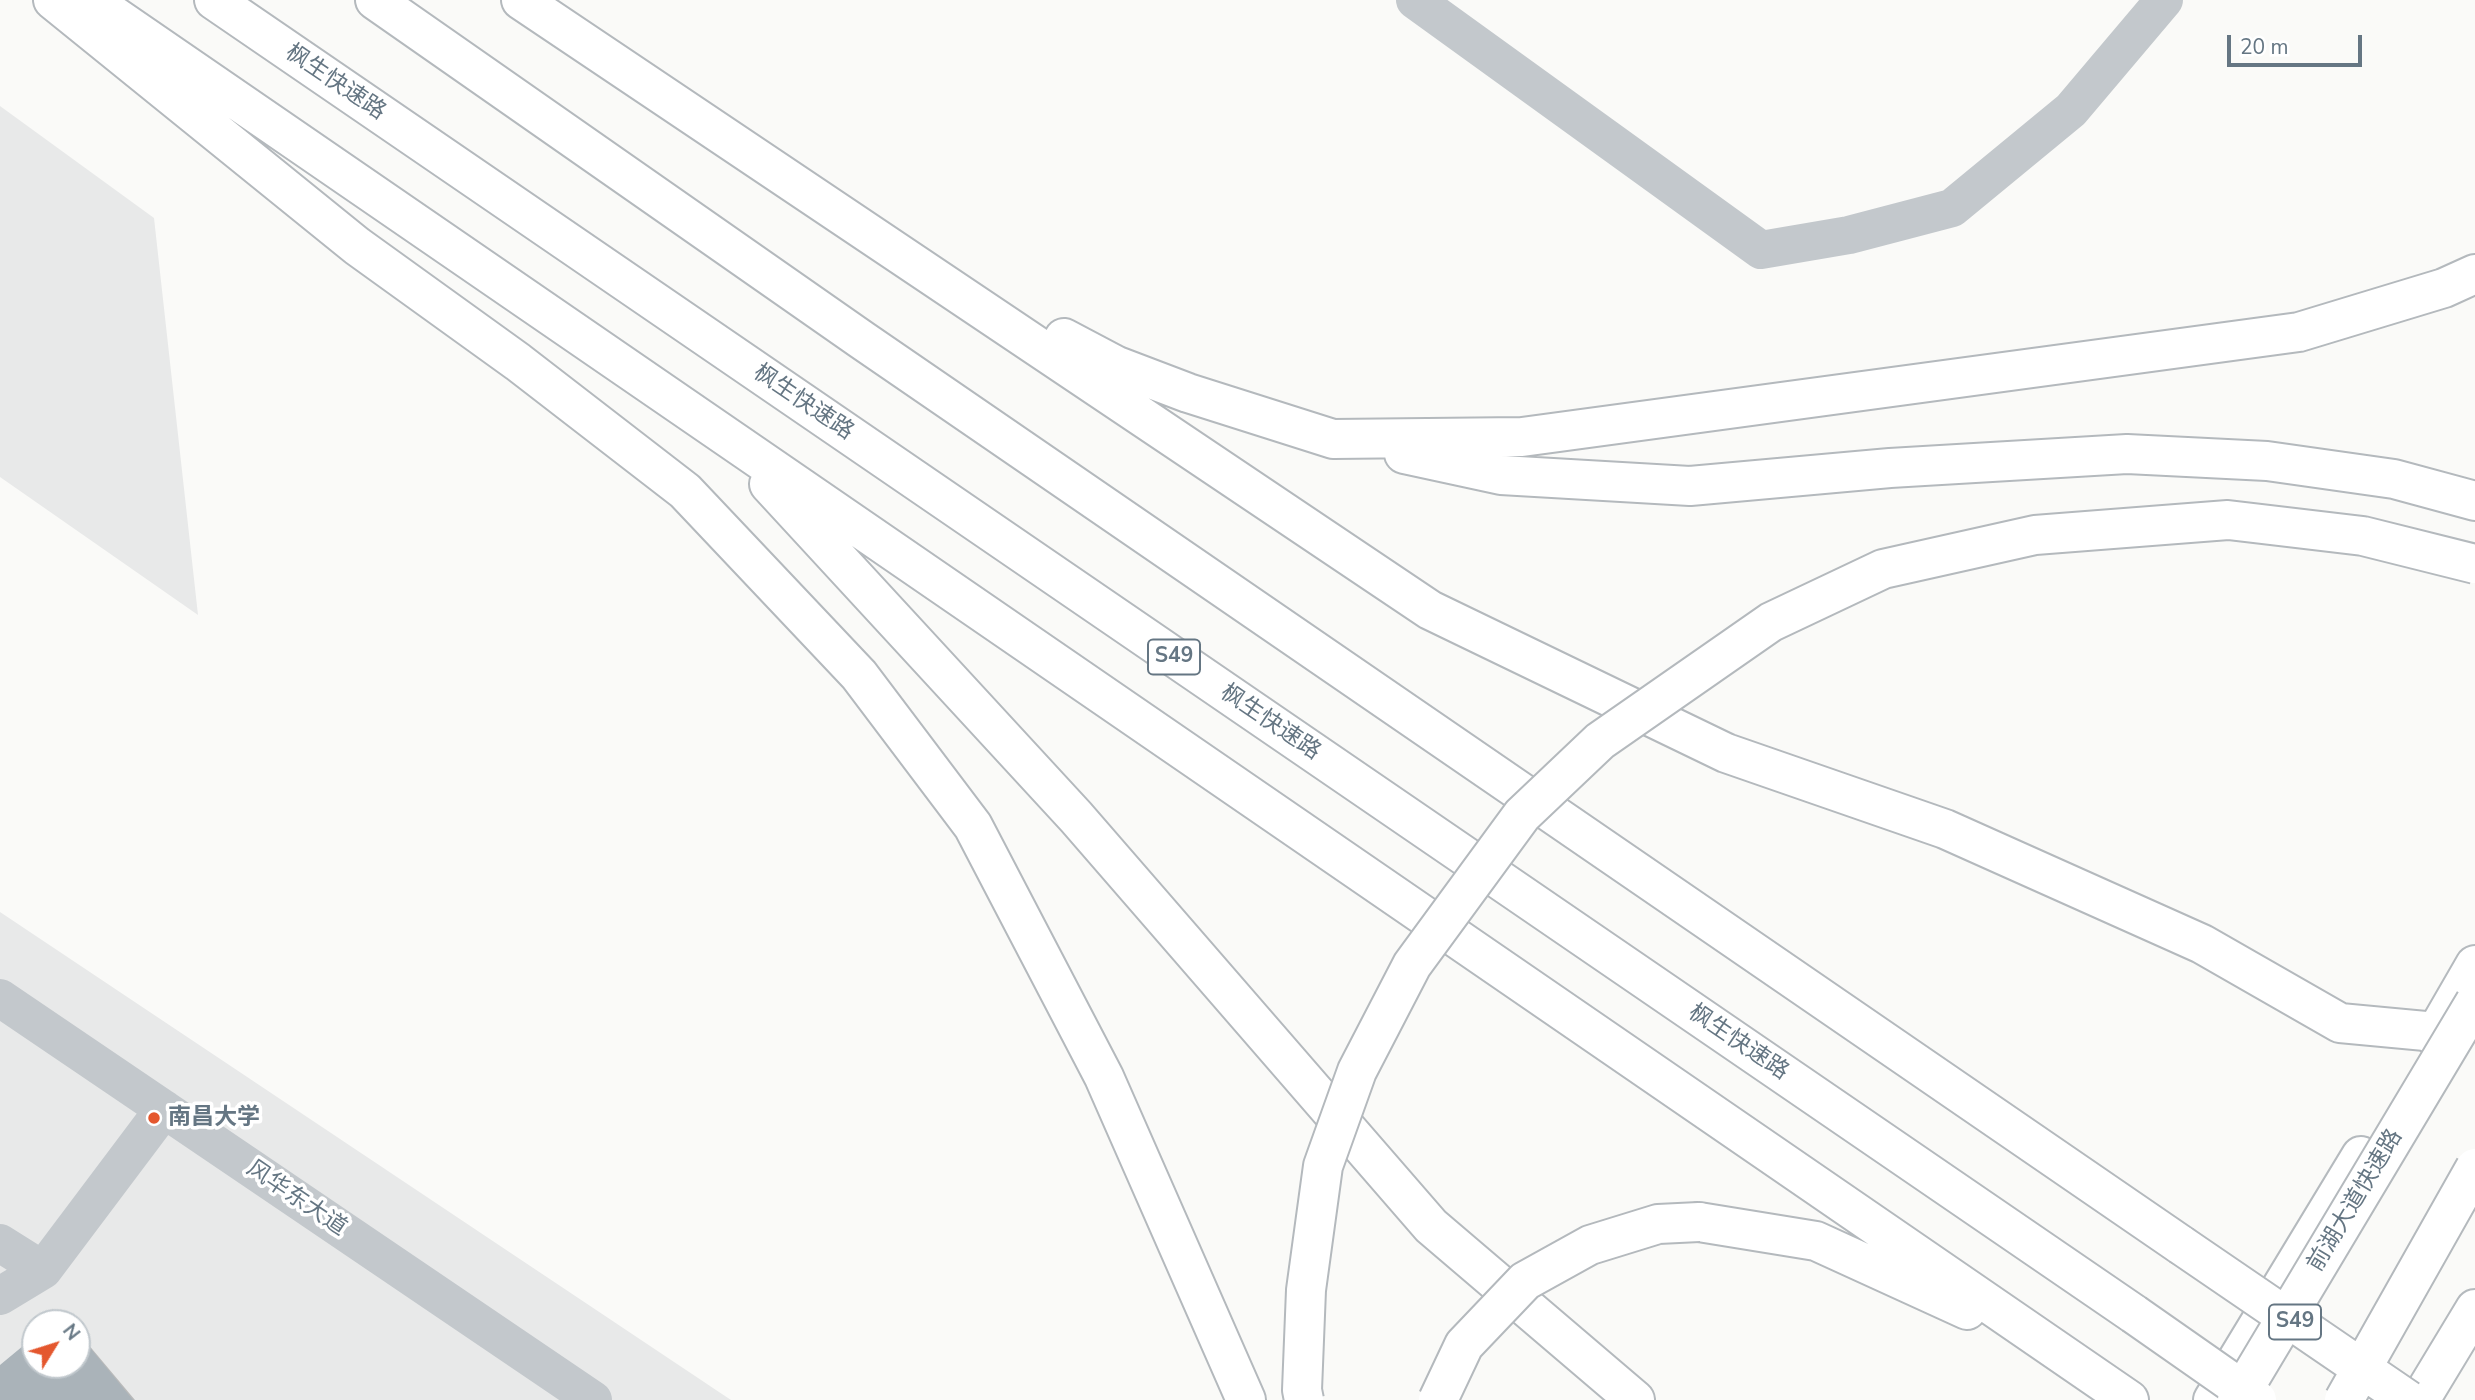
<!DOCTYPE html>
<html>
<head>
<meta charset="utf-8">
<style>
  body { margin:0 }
  #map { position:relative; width:2475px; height:1400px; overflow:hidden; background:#fafaf8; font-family:"Nunito Sans",sans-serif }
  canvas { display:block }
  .north { position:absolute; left:21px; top:1309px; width:70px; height:70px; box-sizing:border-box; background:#fff; border:2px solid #c1c8cd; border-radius:50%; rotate:52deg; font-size:19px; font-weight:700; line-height:28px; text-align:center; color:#657683 }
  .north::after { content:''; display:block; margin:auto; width:24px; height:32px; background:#e4572e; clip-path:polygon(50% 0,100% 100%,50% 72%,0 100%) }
  .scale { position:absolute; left:2227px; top:35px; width:135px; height:32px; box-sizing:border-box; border:4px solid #657683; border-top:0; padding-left:9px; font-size:21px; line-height:24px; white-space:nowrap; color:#657683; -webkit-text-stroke:5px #fff; paint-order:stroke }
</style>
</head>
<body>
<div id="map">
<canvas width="2475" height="1400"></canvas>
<div class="north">N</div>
<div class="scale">20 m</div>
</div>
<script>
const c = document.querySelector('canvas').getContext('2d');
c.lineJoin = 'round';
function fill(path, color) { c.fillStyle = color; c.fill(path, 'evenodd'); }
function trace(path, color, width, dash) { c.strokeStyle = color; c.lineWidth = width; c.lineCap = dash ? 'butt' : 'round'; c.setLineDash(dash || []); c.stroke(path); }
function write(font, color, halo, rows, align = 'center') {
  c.font = font + ' "Nunito Sans","Noto Sans SC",sans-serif'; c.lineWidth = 7; c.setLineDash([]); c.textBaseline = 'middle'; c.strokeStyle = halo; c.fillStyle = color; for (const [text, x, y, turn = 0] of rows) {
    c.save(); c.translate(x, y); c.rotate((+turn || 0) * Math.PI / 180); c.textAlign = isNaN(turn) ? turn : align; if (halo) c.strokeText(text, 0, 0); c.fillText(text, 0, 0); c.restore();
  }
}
const built = new Path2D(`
  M0,106L154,218L198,615L0,477Z
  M0,912L731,1400H0ZM35,1323H77V1365H35Z`);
const shadow = new Path2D(`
  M62,1316L69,1323H54Z
  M77,1331L135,1400H0V1367L35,1339V1365H77Z`);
const building = new Path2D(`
  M77,1332L133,1400H0V1365L35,1336V1365H77Z`);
const minor = new Path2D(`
  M1415,0L1761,250L1849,235L1952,208L2071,110L2164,0
  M0,998L593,1400
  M0,1243L43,1270
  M0,1296L43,1270L164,1109`);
const major = new Path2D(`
  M2434,1036L2475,965
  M2213,1400L2361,1156
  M2420,1400L2475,1309`);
const highway = new Path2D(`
  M53,0L357,246L518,362L685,491L859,675L973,826L1104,1077L1246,1400
  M91,0L2129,1400
  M214,0L2134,1314
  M375,0L862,340L2181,1245
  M521,0L1430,610L1726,753L1945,829L2202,944L2340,1023L2436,1032
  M1064,338L1117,366L1188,393L1333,439L1522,437L2299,332L2444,288L2475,274
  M1404,454L1501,475L1690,486L1890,468L2127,454L2267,461L2394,479L2475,501
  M769,484L1076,817L1431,1226L1635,1400
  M1699,1222L1816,1241L1967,1310`);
const highwayBridge = new Path2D(`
  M2181,1245L2408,1400
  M2134,1314L2257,1400
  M1304,1400L1302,1390L1306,1290L1323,1166L1357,1071L1412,965L1522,815L1600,741L1771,622L1883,569L2035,535L2228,520L2363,536L2475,564
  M1438,1400L1464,1345L1525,1281L1590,1245L1658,1224L1699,1222
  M2237,1400L2475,1002
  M2344,1400L2475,1168`);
const markers = [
  [154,1118,7,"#e4572e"]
];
const shields = [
  [1174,657,52],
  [2295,1322,52]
];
const shieldNames = [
  ["S49",1174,657],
  ["S49",2295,1322]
];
const streetNames = [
  ["枫生快速路",335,83,34],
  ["枫生快速路",803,403,34],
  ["枫生快速路",1270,723,34],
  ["枫生快速路",1738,1043,34],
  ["风华东大道",296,1199,34],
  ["前湖大道快速路",2356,1201,-59]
];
const poiNames = [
  ["南昌大学",168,1118]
];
fill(built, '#e8e9e9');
fill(shadow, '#0003');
fill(building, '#aab3b9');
trace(major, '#b5babe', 42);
trace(highway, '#b4b9bd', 42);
trace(minor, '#c3c8cc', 38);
trace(major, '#fff', 38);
trace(highway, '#fff', 38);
trace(highwayBridge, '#b4b9bd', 42, []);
trace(highwayBridge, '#fff', 38);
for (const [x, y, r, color] of markers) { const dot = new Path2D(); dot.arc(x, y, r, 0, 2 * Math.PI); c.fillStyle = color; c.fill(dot); trace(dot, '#fff', 2.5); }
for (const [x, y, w] of shields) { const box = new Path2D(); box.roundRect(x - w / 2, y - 17.5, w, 35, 5); c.fillStyle = '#fff'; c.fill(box); trace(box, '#657683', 2); }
write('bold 21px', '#657683', null, shieldNames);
write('23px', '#657683', '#fff', streetNames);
write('bold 23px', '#657683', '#fff', poiNames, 'left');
</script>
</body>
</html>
